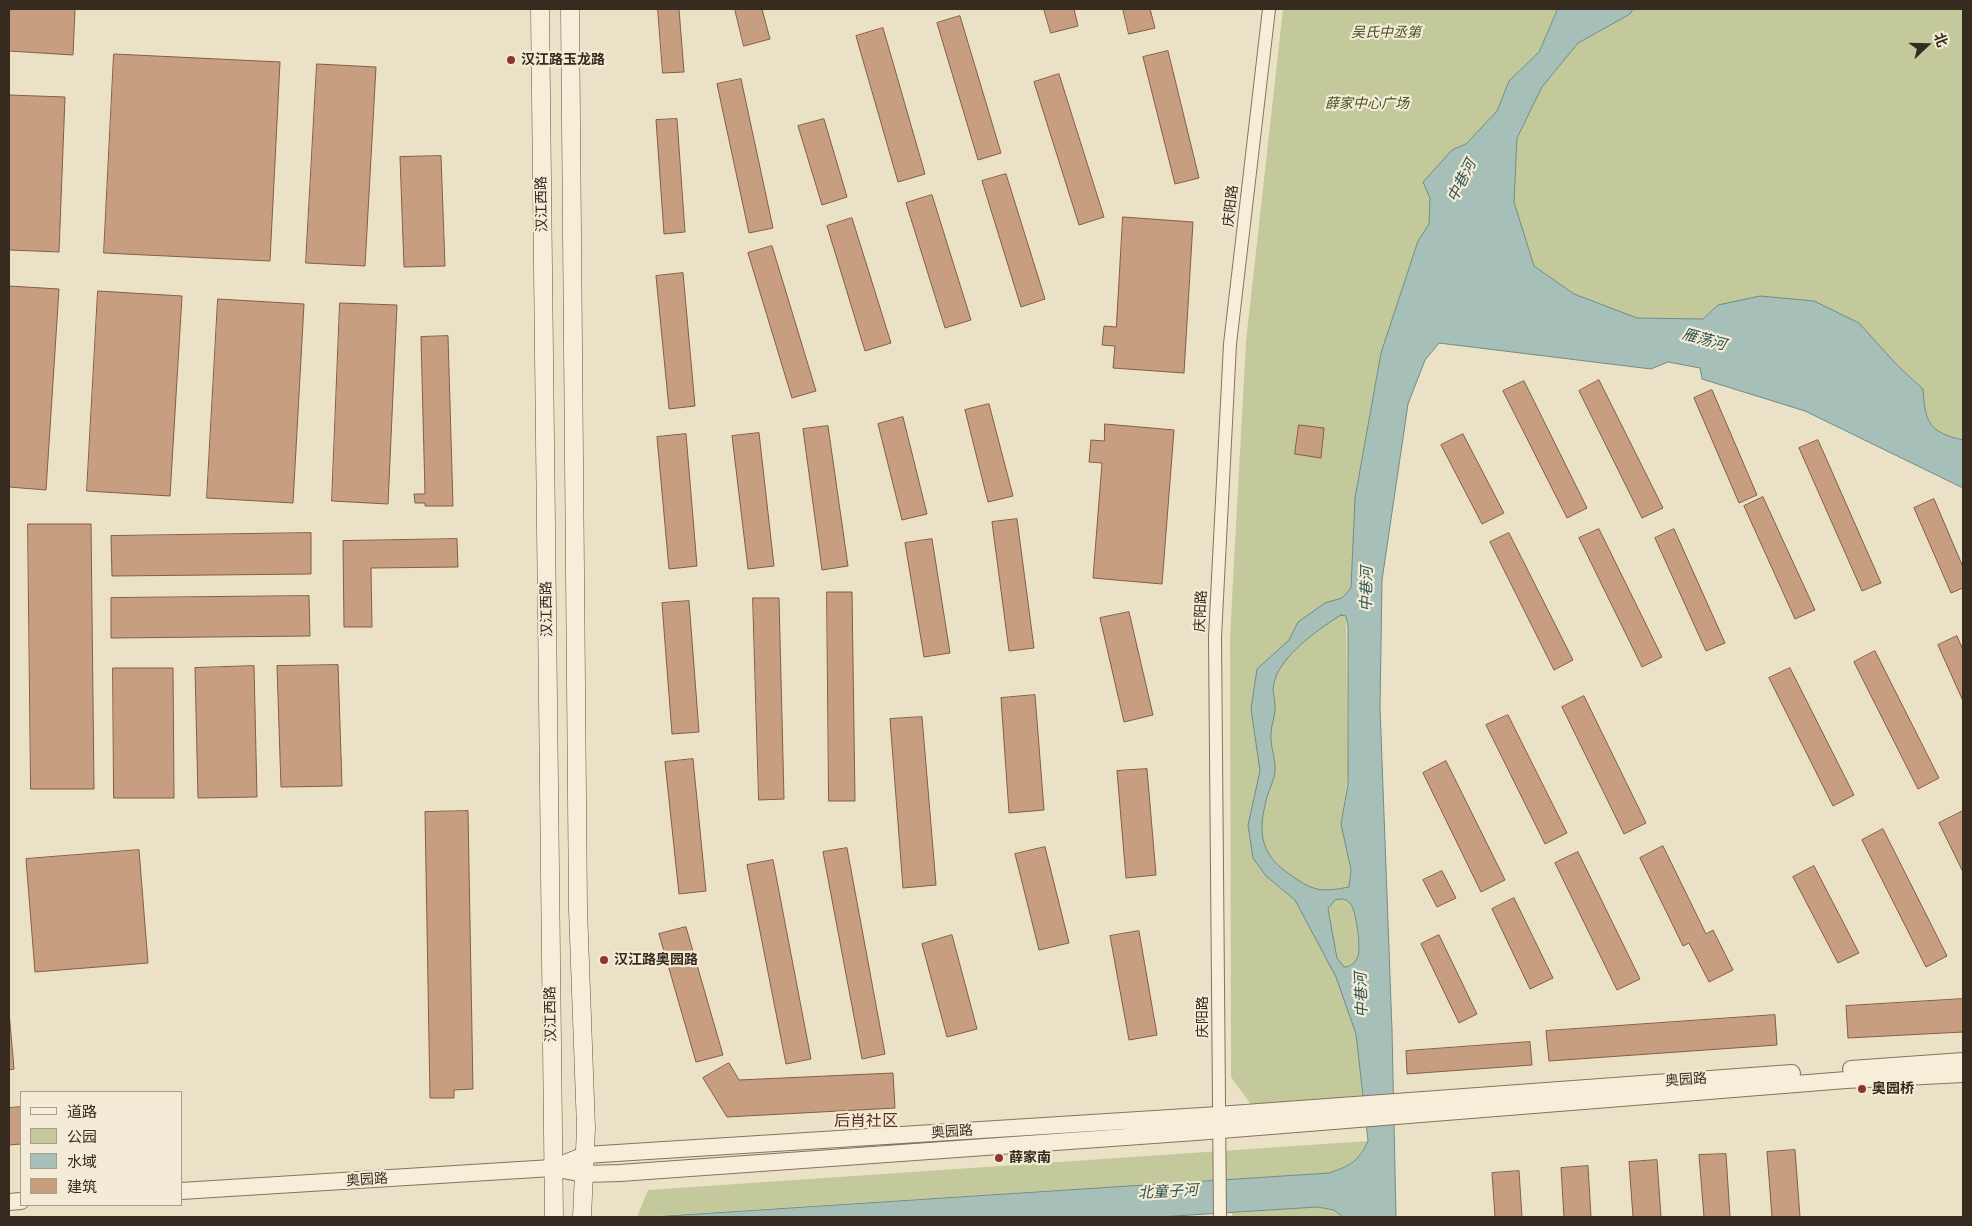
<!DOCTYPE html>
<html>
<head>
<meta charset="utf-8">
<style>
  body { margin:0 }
  #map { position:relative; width:1972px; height:1226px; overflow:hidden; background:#ebe1c6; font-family:"IBM Plex Serif","Noto Sans SC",serif }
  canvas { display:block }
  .frame { position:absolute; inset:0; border:10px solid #372b20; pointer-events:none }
  .legend { position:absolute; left:20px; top:1091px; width:162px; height:115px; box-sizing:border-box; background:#f3ebd5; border:1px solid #a89e8d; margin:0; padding:6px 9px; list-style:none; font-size:15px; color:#372b20 }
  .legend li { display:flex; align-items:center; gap:10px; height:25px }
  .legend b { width:25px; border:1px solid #a89e8d }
  .north { position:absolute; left:1902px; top:20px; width:50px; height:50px; -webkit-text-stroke:4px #f3ebd5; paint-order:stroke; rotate:69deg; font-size:14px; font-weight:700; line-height:20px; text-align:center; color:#372b20 }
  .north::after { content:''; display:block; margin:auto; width:18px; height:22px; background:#372b20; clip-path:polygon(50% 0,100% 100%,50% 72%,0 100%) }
</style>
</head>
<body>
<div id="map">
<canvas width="1972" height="1226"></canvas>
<div class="frame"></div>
<ul class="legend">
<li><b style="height:6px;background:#f7eed9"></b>道路</li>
<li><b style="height:14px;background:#c3c99b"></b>公园</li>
<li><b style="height:14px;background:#a7bfb9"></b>水域</li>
<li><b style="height:14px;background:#c79e7f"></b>建筑</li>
</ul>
<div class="north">北</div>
</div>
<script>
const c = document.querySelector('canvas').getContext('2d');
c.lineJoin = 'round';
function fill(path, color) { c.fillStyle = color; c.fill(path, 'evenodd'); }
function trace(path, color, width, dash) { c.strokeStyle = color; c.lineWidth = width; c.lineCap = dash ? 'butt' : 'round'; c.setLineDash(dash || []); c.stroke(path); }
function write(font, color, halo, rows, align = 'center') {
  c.font = font + ' "IBM Plex Serif","Noto Sans SC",serif'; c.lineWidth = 4.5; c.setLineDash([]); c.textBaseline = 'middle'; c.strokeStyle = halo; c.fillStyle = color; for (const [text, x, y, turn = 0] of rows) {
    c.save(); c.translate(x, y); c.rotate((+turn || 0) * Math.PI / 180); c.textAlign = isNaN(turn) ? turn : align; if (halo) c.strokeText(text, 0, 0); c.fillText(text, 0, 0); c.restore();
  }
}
const green = new Path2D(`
  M1283,9H1558L1539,52L1509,81L1497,111L1466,144L1452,150L1430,198L1429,224L1418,241L1381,353L1355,498L1351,588L1346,616L1348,776L1341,824L1351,870L1349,887L1356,913L1359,956L1356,1034L1363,1098L1252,1106L1231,1077L1230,637L1246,341Z
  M1633,9H1963V440C1929,432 1925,423 1923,389L1897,365L1718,305L1703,319L1637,318L1574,294L1534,266L1514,202L1517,138L1542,87L1578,43L1629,14Z
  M1368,1141C1359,1161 1350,1166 1329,1173L637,1217L648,1190Z
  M1317,1207L1334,1210L1343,1217H1232V1213Z`);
const water = new Path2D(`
  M1558,9H1633L1630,14L1578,43L1542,87L1517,138L1514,202L1534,266L1574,294L1637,318L1703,319L1718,305L1760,296L1814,301L1859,323L1897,365L1923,389C1925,423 1929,432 1963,440V488L1805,411L1702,379L1700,368L1668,362L1651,369L1439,343L1425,360L1408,404L1382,580L1380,707L1392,1030L1396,1217H1343L1334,1210L1317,1207L1159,1217H651L1329,1173C1350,1166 1359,1161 1368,1141L1356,1034L1336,977L1295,900L1266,876L1253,858L1248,825L1260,771L1251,709L1257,669L1289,640L1298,622L1325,603L1342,598L1351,588L1355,498L1381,353L1418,241L1429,224L1430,198L1423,182L1452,150L1466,144L1497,111L1509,81L1539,52ZM1341,615L1346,616L1348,627V784L1341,824L1351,870L1349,887C1322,892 1315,892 1292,876C1262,856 1257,836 1266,801C1268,791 1274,781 1275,772C1276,759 1270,746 1271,734C1271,726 1274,719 1275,711C1276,694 1269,693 1277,674C1288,651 1320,628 1341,615ZM1343,899C1346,900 1348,901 1350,903C1356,908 1361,948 1358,956C1356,963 1350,967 1344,967L1337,958L1328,909L1335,900Z`);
const building = new Path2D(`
  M9,9H75L73,55L9,51Z
  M658,9H679L684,72L663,73Z
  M735,9H762L770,39L744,46Z
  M1044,9H1074L1078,26L1051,33Z
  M1123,9H1150L1155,28L1129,34Z
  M960,16L1001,153L978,160L937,23Z
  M883,28L925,174L898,182L856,36Z
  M1168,51L1199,178L1175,184L1143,57Z
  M114,54L280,62L270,261L104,253Z
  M317,64L376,67L365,266L306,263Z
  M1059,74L1104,217L1079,225L1034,82Z
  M741,79L773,228L749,233L717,84Z
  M9,95L65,97L59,252L9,250Z
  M677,119L685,232L664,234L656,120Z
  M824,119L847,197L822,205L798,126Z
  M441,156L445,266L404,267L400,157Z
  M1006,174L1045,299L1021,307L982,181Z
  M932,195L971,320L945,328L906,203Z
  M1123,217L1193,222L1184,373L1113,368L1115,346L1102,345L1104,326L1116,327Z
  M852,218L891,343L865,351L827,226Z
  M772,246L816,391L792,398L748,253Z
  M683,273L695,406L669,409L656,276Z
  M9,286L59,289L46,490L9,487Z
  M98,291L182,296L170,496L87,491Z
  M218,299L304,304L293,503L207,498Z
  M340,303L397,305L388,504L332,501Z
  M448,336L453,506H425V503H415L414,494H425L421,337Z
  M1599,380L1663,508L1642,518L1579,391Z
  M1524,381L1587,508L1567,518L1503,391Z
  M1712,390L1757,495L1739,503L1694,398Z
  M989,404L1013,496L988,502L965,410Z
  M903,417L927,514L902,520L878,424Z
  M1105,424L1174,430L1162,584L1093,578L1102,463L1089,462L1091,440L1104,441Z
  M1299,425L1324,428L1321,458L1295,454Z
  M828,426L848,566L822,570L803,429Z
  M759,433L774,566L748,569L732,436Z
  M686,434L697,566L669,569L657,437Z
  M1463,434L1504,513L1482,524L1441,445Z
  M1818,440L1881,583L1862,591L1799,448Z
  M1763,497L1815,610L1795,619L1744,506Z
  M1934,499L1963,567V588L1951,593L1914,508Z
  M1017,519L1034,648L1009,651L992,522Z
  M28,524H91L94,789H31Z
  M1599,529L1662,657L1642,667L1579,538Z
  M1674,529L1725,643L1706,651L1655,538Z
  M311,533V574L112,576L111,536Z
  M1509,533L1573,660L1554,670L1490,542Z
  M457,539L458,567L371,568L372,627H344L343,541Z
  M932,539L950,653L924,657L905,543Z
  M827,592H852L855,801H829Z
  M309,596L310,636L111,638V598Z
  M753,598H779L784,799L759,800Z
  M689,601L699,732L672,734L662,603Z
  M1129,612L1153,715L1124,722L1100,618Z
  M1957,636L1963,650V701L1938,645Z
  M1875,651L1939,778L1918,789L1854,662Z
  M338,665L342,786L281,787L277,666Z
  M254,666L257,797L198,798L195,668Z
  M113,668H173L174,798H114Z
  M1790,668L1854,795L1833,806L1769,678Z
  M1035,695L1044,810L1009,813L1001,698Z
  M1584,696L1646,823L1624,834L1562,707Z
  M1508,715L1567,833L1545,844L1486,725Z
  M922,717L936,885L903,888L890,719Z
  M693,759L706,891L679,894L665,762Z
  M1446,761L1505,880L1481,892L1423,773Z
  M1147,769L1156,875L1126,878L1117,771Z
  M468,811L473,1089L454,1090V1098H430L425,812Z
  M1963,811V872L1939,823Z
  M1883,829L1947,956L1926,967L1862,840Z
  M1663,846L1706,934L1713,930L1733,970L1709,982L1689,943L1683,946L1640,858Z
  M1045,847L1069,943L1039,950L1015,854Z
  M847,848L885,1054L862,1059L823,852Z
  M139,850L148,963L35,972L26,859Z
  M1578,852L1640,979L1617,990L1555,863Z
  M773,860L811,1059L786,1064L747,865Z
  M1814,866L1859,953L1838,963L1793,877Z
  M1442,871L1456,898L1437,907L1423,880Z
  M1514,898L1553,978L1530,989L1492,909Z
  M686,927L723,1055L696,1062L659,934Z
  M1139,931L1157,1035L1129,1040L1110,936Z
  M952,935L977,1029L947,1037L922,944Z
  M1439,935L1477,1014L1459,1023L1421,944Z
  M1963,999V1032L1848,1038L1846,1006Z
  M9,1011L14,1069L9,1070Z
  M1775,1015L1777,1045L1549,1061L1546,1031Z
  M1530,1042L1532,1065L1407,1074L1406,1051Z
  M729,1063L739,1080L893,1073L895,1108L727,1117L703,1078Z
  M21,1107V1144L9,1145V1108Z
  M1795,1150L1800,1217H1772L1767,1152Z
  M1726,1154L1730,1217H1704L1699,1155Z
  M1657,1160L1661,1217H1633L1629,1162Z
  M1588,1166L1591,1217H1564L1561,1168Z
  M1519,1171L1522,1217H1495L1492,1173Z`);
const minor = new Path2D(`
  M1220,1217L1215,637L1230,344L1269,9`);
const tertiary = new Path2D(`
  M1851,1069L1963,1061
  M552,1168L585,1155L1218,1115L1792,1073
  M181,1191L552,1168L584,1174L620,1173L1196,1132L1846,1080L1963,1074
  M9,1202L21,1201`);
const secondary = new Path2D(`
  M540,9L554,1217
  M570,9L578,909L586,1128L582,1217`);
const markers = [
  [511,60,5,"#913231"],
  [604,960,5,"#913231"],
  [1862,1089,5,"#913231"],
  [999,1158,5,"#913231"]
];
const parkNames = [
  ["吴氏中丞第",1386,33],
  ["薛家中心广场",1367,104]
];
const poiNames = [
  ["汉江路玉龙路",521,60],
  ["汉江路奥园路",614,960],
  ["奥园桥",1872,1089],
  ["薛家南",1009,1158]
];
const streetNames = [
  ["汉江西路",542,204,-91],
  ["庆阳路",1231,206,-83],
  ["汉江西路",547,609,-91],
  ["庆阳路",1201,611,-87],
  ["汉江西路",551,1014,-91],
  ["庆阳路",1203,1017,-90],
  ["奥园路",1686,1080,-4],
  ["奥园路",952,1132,-4],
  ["奥园路",367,1180,-4]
];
const waterNames = [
  ["中巷河",1462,181,-63],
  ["雁荡河",1704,340,15],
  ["中巷河",1367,589,-89],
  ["中巷河",1362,995,-92],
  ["北童子河",1168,1192,-3]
];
const quarterNames = [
  ["后肖社区",866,1121]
];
fill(green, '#c3c99b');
fill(water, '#a7bfb9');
trace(water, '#6e8d86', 1);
fill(building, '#c79e7f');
trace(building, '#835e44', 1);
trace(minor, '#86735d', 14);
trace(tertiary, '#86735d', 18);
trace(secondary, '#685440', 19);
trace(minor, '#f7eed9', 12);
trace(tertiary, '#f7eed9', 16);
trace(secondary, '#f7eed9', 18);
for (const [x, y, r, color] of markers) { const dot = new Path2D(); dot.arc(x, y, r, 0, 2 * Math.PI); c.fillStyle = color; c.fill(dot); trace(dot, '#f3ebd5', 2); }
write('italic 14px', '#475228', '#f3ebd5', parkNames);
write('bold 14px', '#372b20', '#f3ebd5', poiNames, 'left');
write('14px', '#372b20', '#f3ebd5', streetNames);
write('italic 15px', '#305654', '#f3ebd5', waterNames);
write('16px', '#613022', '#f3ebd5', quarterNames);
</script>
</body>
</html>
